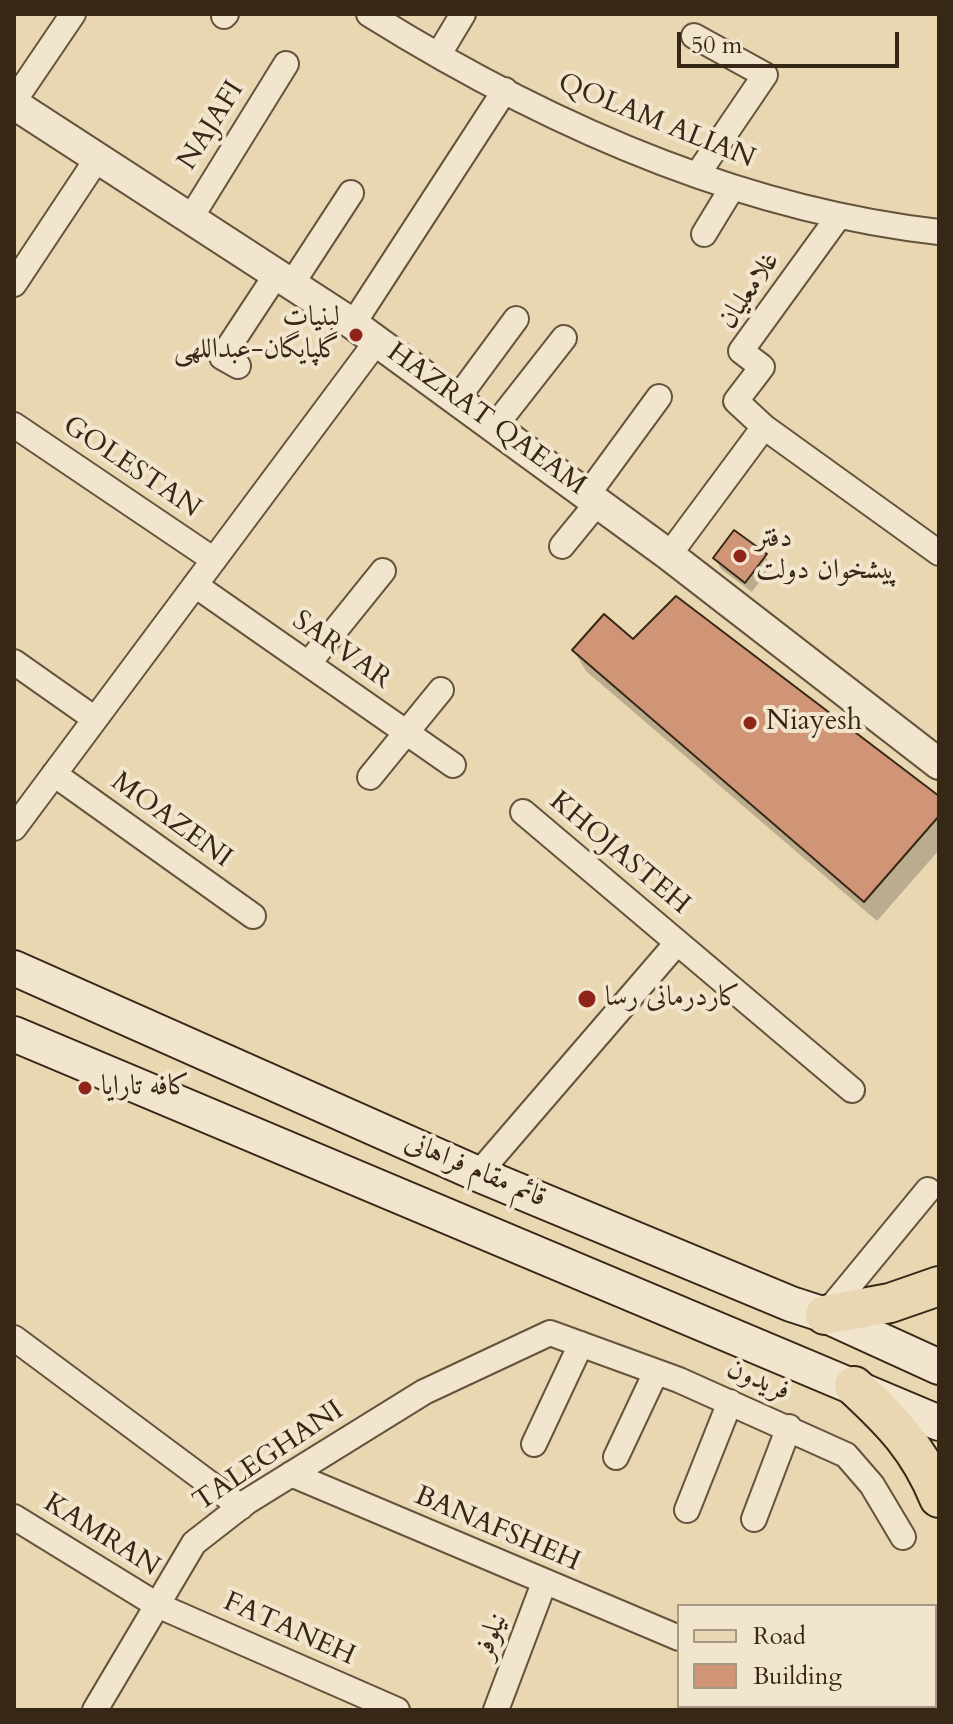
<!DOCTYPE html>
<html>
<head>
<meta charset="utf-8">
<style>
  body { margin:0 }
  #map { position:relative; width:953px; height:1724px; overflow:hidden; background:#e9d7b2; font-family:Cardo,serif }
  canvas { display:block }
  .frame { position:absolute; inset:0; border:16px solid #372716; pointer-events:none }
  .legend { position:absolute; left:677px; top:1604px; width:260px; height:104px; box-sizing:border-box; background:#f1e5cd; border:2px solid #a79984; margin:0; padding:10px 14px; list-style:none; font-size:24px; color:#372716 }
  .legend li { display:flex; align-items:center; gap:16px; height:40px }
  .legend b { width:40px; border:2px solid #a79984 }
  .scale { position:absolute; left:677px; top:32px; width:222px; height:36px; box-sizing:border-box; border:4px solid #372716; border-top:0; padding-left:10px; font-size:24px; line-height:28px; white-space:nowrap; color:#372716; -webkit-text-stroke:6px #f1e5cd; paint-order:stroke }
</style>
</head>
<body>
<div id="map">
<canvas width="953" height="1724"></canvas>
<div class="frame"></div>
<ul class="legend">
<li><b style="height:10px;background:#e9d7b2"></b>Road</li>
<li><b style="height:22px;background:#cf9576"></b>Building</li>
</ul>
<div class="scale">50 m</div>
</div>
<script>
const c = document.querySelector('canvas').getContext('2d');
c.lineJoin = 'round';
function fill(path, color) { c.fillStyle = color; c.fill(path, 'evenodd'); }
function trace(path, color, width, dash) { c.strokeStyle = color; c.lineWidth = width; c.lineCap = dash ? 'butt' : 'round'; c.setLineDash(dash || []); c.stroke(path); }
function write(font, color, halo, rows, align = 'center') {
  c.font = font + ' Cardo,Amiri,serif'; c.lineWidth = 8; c.setLineDash([]); c.textBaseline = 'middle'; c.strokeStyle = halo; c.fillStyle = color; for (const [text, x, y, turn = 0] of rows) {
    c.save(); c.translate(x, y); c.rotate((+turn || 0) * Math.PI / 180); c.textAlign = isNaN(turn) ? turn : align; if (halo) c.strokeText(text, 0, 0); c.fillText(text, 0, 0); c.restore();
  }
}
const shadow = new Path2D(`
  M765,556L771,566L752,592L721,569L715,558Z
  M633,642L939,798V850L877,921L586,671L574,651Z`);
const building = new Path2D(`
  M734,530L767,554L745,583L713,558Z
  M676,596L939,796V816L864,902L572,650L604,614L633,639Z`);
const minor = new Path2D(`
  M369,14C542,122 735,209 939,232
  M224,16L226,14
  M694,36L765,75L697,175
  M439,54L463,14
  M14,101L73,14
  M190,219L286,64
  M704,234L732,188
  M14,284L97,159
  M291,285L351,193
  M353,324L505,90
  M238,366L222,357L276,275
  M457,399L516,319
  M14,425L214,560
  M495,426L564,338
  M764,427L736,401L762,367L741,351L839,216
  M588,494L659,397
  M562,546L598,502
  M669,555L764,427L939,553
  M195,585L453,765
  M14,662L95,719
  M308,664L383,571
  M54,774L253,916
  M370,777L441,690
  M523,812L852,1090
  M14,828L377,341
  M478,1174L677,943
  M825,1315L928,1190
  M14,1338L241,1507
  M534,1444L581,1344
  M616,1457L656,1372
  M291,1474L679,1638
  M687,1510L730,1402
  M14,1517L157,1605L397,1710
  M754,1519L789,1427
  M844,1706L853,1710
  M95,1710L194,1543L248,1501L424,1392L550,1333L679,1380L846,1455L872,1485L903,1537
  M496,1710L544,1583`);
const tertiary = new Path2D(`
  M14,104L353,324L669,555L939,764`);
const secondary = new Path2D(`
  M14,968L478,1174L791,1304L825,1315L939,1367
  M14,1034L939,1423`);
const primary = new Path2D(`
  M825,1315L890,1303L939,1286
  M854,1386C893,1422 919,1449 939,1498`);
const markers = [
  [356,335,8,"#8f2418"],
  [740,556,8,"#8f2418"],
  [750,723,8,"#8f2418"],
  [587,999,10,"#8f2418"],
  [85,1088,8,"#8f2418"]
];
const streetNames = [
  ["QOLAM ALIAN",656,122,22],
  ["NAJAFI",212,126,-58],
  ["غلامعلیان",750,291,-56],
  ["HAZRAT QAEAM",486,420,36],
  ["GOLESTAN",131,468,34],
  ["SARVAR",341,651,35],
  ["MOAZENI",171,821,36],
  ["KHOJASTEH",619,854,40],
  ["قائم مقام فراهانی",475,1171,23],
  ["فریدون",758,1381,23],
  ["TALEGHANI",269,1457,-34],
  ["BANAFSHEH",497,1530,23],
  ["KAMRAN",101,1536,32],
  ["FATANEH",289,1630,24],
  ["نیلوفر",492,1636,-69]
];
const poiNames = [
  ["لبنیات",340,319,"right"],
  ["گلپایگان-عبداللهی",340,351,"right"],
  ["دفتر",756,540],
  ["پیشخوان دولت",756,572],
  ["Niayesh",766,723],
  ["کاردرمانی رسا",605,999],
  ["کافه تارایا",101,1088]
];
fill(shadow, '#0003');
fill(building, '#cf9576');
trace(building, '#372716', 2);
trace(minor, '#64533d', 28);
trace(tertiary, '#64533d', 34);
trace(secondary, '#372716', 38);
trace(primary, '#372716', 42);
trace(minor, '#f1e5cd', 24);
trace(tertiary, '#f1e5cd', 30);
trace(secondary, '#f1e5cd', 34);
trace(primary, '#e9d7b2', 38);
for (const [x, y, r, color] of markers) { const dot = new Path2D(); dot.arc(x, y, r, 0, 2 * Math.PI); c.fillStyle = color; c.fill(dot); trace(dot, '#f1e5cd', 3); }
write('28px', '#372716', '#f1e5cd', streetNames);
write('28px', '#372716', '#f1e5cd', poiNames, 'left');
</script>
</body>
</html>
